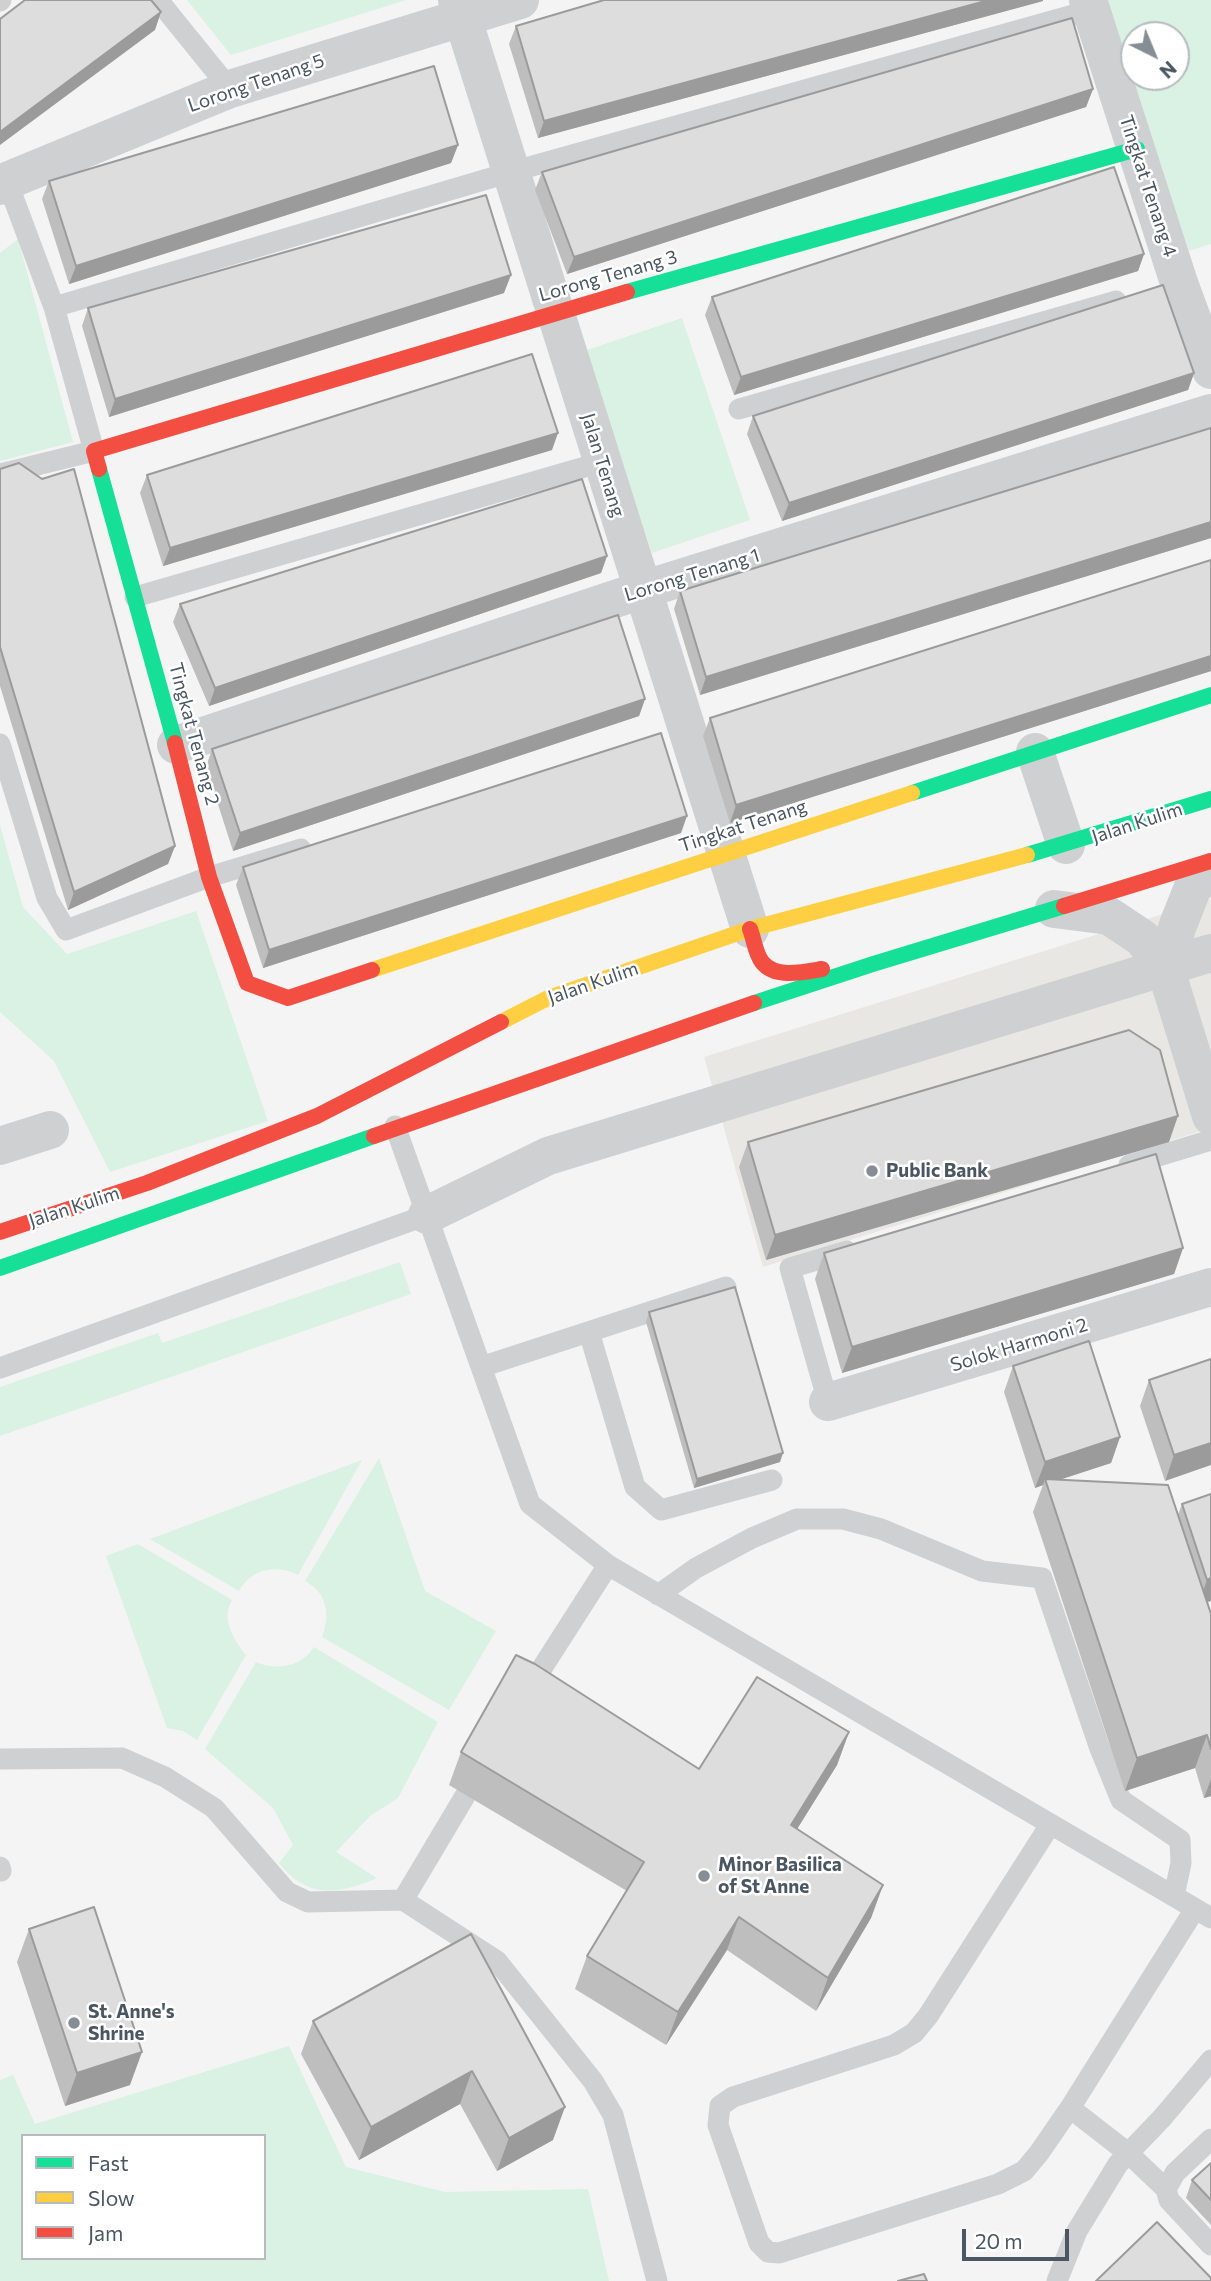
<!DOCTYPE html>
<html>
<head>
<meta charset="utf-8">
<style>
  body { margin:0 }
  #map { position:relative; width:1211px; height:2281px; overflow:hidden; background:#f4f4f4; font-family:Commissioner,sans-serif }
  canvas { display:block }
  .legend { position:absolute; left:21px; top:2134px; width:245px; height:126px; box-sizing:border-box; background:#fff; border:2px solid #b7bbc0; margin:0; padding:9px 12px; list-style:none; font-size:21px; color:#4a5661 }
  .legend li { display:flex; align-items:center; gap:14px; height:35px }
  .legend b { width:35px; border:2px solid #b7bbc0 }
  .north { position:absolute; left:1120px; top:21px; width:70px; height:70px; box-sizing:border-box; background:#fff; border:2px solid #b7bbc0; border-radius:50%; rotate:137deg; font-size:19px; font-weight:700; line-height:28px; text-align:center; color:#4a5661 }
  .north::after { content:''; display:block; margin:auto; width:24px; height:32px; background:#868d94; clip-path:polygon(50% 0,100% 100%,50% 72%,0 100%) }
  .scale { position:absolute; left:962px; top:2229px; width:107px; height:32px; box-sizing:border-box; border:4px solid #4a5661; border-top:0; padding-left:9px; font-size:21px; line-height:24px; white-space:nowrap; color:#4a5661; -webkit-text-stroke:5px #fff; paint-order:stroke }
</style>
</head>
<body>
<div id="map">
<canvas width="1211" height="2281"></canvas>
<ul class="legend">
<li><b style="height:9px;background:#16e098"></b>Fast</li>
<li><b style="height:9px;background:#ffcf43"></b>Slow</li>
<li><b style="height:9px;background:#f24e42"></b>Jam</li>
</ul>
<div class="north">N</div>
<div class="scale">20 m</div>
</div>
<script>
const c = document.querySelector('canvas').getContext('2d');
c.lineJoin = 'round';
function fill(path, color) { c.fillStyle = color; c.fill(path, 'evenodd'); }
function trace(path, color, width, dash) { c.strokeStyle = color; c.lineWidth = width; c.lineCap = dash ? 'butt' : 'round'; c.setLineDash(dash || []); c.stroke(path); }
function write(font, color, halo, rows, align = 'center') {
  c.font = font + ' Commissioner,sans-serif'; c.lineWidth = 5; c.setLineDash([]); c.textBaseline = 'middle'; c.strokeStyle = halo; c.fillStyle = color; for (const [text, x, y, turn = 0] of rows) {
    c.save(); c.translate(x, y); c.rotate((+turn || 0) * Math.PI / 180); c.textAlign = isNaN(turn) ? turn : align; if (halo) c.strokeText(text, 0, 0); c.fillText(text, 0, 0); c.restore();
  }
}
const commercial = new Path2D(`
  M1211,899V1128L763,1267L704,1057Z`);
const green = new Path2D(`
  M187,0H406L231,55Z
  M1104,0H1211V244L1189,251ZM1134,35H1176V77H1134Z
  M18,239L73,442L0,461V253Z
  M682,318L750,520L652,553L584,351Z
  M0,825L23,907L67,954L196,911L268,1121L110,1172L54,1061L0,1012Z
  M400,1262L411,1294L0,1436V1387L158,1333L162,1343Z
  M379,1458L425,1591L496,1631L449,1710L322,1637C330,1616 328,1593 305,1581Z
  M362,1460L298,1575C276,1564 251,1569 239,1591L150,1539Z
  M138,1544L232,1600C221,1619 233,1639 246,1655L197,1740L183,1731L167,1728L106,1556Z
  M314,1647L438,1722L398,1798L370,1816L336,1852L377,1878C339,1894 308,1900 279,1863L293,1845L273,1808L205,1749L256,1662C277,1671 301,1667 314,1647Z
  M289,2046L346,2167L445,2192L588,2189L609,2281H0V2080L13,2075L35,2124ZM23,2136H264V2258H23Z`);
const lane = new Path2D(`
  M158,0L230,89
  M0,1L1,0
  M54,307L511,172L1091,10
  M739,409L1116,301
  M0,474L94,451L54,307L7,181
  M135,597L602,462
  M0,744L47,898L66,930L209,877L301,849
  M395,1126L530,1504L608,1565L1211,1918
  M1129,1165L1211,1140
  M589,1332L635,1487L661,1510L772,1480
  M481,1367L726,1287
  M0,1368L427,1215
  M828,1402L790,1268L847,1251
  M658,1595L696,1568L752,1538L797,1519H843L881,1529L982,1571L1042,1578L1099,1746L1121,1800L1180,1840L1181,1863L1174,1896
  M526,1693L608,1565
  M0,1759L122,1758L165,1777L214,1808L287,1892L308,1902L403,1900L497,1961L593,2081L613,2115L657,2281
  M1050,1825L928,2016L914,2033L894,2045L733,2097L720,2106L718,2125L759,2243L768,2252L779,2253L998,2184L1024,2171L1039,2153L1070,2108L1195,1909
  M0,1867L1,1871
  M403,1900L465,1796
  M1070,2108L1128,2153L1166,2189
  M1211,2139L1175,2173L1166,2189L1169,2200L1211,2245
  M1057,2281L1077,2231L1118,2164L1162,2118L1211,2060`);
const street = new Path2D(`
  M457,0L750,929
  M1088,0L1179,283L1211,370
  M0,186L7,181L230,89L520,0
  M176,745L642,590L1211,413
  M1035,752L1066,845
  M1054,909L1109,916L1142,938L1165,967L1211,1116
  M1165,967L1178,925L1193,887L1211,872
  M0,1146L50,1130
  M427,1215L548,1156L1211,953
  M828,1402L1211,1287`);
const fast = new Path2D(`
  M627,292L1137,149
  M99,469L175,743
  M912,793L1211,695
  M1027,855L1211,799
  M754,1003L873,964L1064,906
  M0,1268L374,1136`);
const slow = new Path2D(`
  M372,970L912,793
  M501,1022L548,998L750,929L1027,855`);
const jam = new Path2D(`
  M99,469L94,451L627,292
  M175,743L209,877L247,983L288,998L372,970
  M1064,906L1211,861
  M750,929C754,939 755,953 762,962C775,979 804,972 822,969
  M374,1136L754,1003
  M0,1232L147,1183L317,1116L501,1022`);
const wall = new Path2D(`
  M1043,1L538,138L509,44L516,26Z
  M1093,89L1086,107L567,274L535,190L542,172Z
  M458,145L451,163L69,284L42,199L49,181Z
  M1144,254L1138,271L734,395L705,315L712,297Z
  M504,293L109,417L82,326L88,308Z
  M1194,373L1188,390L782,521L747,434L753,416Z
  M1211,428V538L700,695L674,609L680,591Z
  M552,450L163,566L140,493L147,475Z
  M0,469L42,479L175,846L168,864L68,910L0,686Z
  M607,556L601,573L209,706L173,622L180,604Z
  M1211,560V671L730,823L703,736L710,718Z
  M645,699L639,716L233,851L206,767L212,749Z
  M681,833L263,968L236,885L243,867Z
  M748,1142H1169L766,1260L739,1167Z
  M1183,1248L1174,1274L842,1373L815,1279L824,1253Z
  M649,1312L780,1462L694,1488L646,1322Z
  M1211,1359L1165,1481L1140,1406L1149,1380Z
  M1013,1366L1120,1437L1111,1463L1061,1479L1178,1515L1182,1504L1211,1494L1207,1602L1211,1614V1796L1204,1798L1195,1768L1125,1791L1033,1512L1043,1485L1035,1488L1004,1392Z
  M849,1732L837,1765L797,1829L883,1885L871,1918L816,2011L727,1950L666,2045L575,1989L587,1956L627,1891L449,1785L461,1752L699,1769Z
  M29,1929L130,2085L65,2106L17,1962Z
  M471,1934L553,2140L497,2171L460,2104L359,2160L301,2054L313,2021Z
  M1211,2163V2225L1186,2198L1192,2180Z`);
const shadedWall = new Path2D(`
  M989,0H1043V1L538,138L544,121Z
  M161,12L155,30L0,145V132Z
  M1093,89L1086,107L567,274L574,257Z
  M458,145L451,163L69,284L76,266Z
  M1144,254L1138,271L734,395L741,377Z
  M511,275L504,293L109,417L115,399Z
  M1194,373L1188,390L782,521L789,503Z
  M558,433L552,450L163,566L170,548Z
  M1211,522V538L700,695L706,677Z
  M607,556L601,573L209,706L215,688Z
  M1211,656V671L730,823L736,805Z
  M645,699L639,716L233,851L240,833Z
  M687,816L681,833L263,968L269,950Z
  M175,846L168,864L68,910L74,892Z
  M1178,1116L1169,1142L766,1260L775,1235Z
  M1183,1248L1174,1274L842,1373L852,1347Z
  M1120,1437L1111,1463L1047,1484L1045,1479L1043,1485L1035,1488L1045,1462Z
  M1211,1443V1465L1165,1481L1174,1455Z
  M783,1453L780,1462L694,1488L697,1479Z
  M1211,1578V1601L1198,1605L1207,1580Z
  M849,1732L837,1765L779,1858L791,1825Z
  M1207,1735L1195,1768L1125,1791L1137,1758Z
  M1211,1779V1796L1204,1798Z
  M883,1885L871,1918L816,2011L828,1978Z
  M739,1917L727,1950L666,2045L678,2012Z
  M142,2052L130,2085L65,2106L77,2073Z
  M472,2071L460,2104L359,2160L371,2127Z
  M565,2107L553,2140L497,2171L509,2138Z`);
const building = new Path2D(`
  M25,0H151L161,12L0,132V19Z
  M604,0H989L544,121L516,26Z
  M1072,18L1093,89L574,257L542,172Z
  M434,66L458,145L76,266L49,181Z
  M1114,167L1144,254L741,377L712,297Z
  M486,195L511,275L115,399L88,308Z
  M1163,285L1194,373L789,503L753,416Z
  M532,354L558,433L170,548L147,475Z
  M1211,428V522L706,677L680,591Z
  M19,463L42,479L74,469L175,846L74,892L0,647V469Z
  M582,479L607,556L215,688L180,604Z
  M1211,560V656L736,805L710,718Z
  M618,615L645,699L240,833L212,749Z
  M661,733L687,816L269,950L243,867Z
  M1129,1030L1160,1050L1178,1116L775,1235L748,1142Z
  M1156,1154L1183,1248L852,1347L824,1253Z
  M735,1287L783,1453L697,1479L649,1312Z
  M1089,1341L1120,1437L1045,1462L1013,1366Z
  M1211,1359V1443L1174,1455L1149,1380Z
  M1045,1479L1168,1485L1211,1614V1749L1207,1735L1137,1758Z
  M1211,1494V1578L1207,1580L1182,1504Z
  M516,1655L535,1664L699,1769L757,1677L849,1732L791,1825L883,1885L828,1978L739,1917L678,2012L587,1956L644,1862L461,1752Z
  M94,1907L142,2052L77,2073L29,1929Z
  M471,1934L565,2107L509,2138L472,2071L371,2127L313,2021Z
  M1211,2163V2200L1192,2180Z
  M1157,2222L1211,2278V2281H1096Z
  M924,2274L927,2281H898Z`);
const markers = [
  [872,1171,7,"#868d94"],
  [704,1876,7,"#868d94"],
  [74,2023,7,"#868d94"]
];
const streetNames = [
  ["Lorong Tenang 5",256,83,-19],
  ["Tingkat Tenang 4",1148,186,72],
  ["Lorong Tenang 3",608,276,-16],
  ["Jalan Tenang",603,465,73],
  ["Lorong Tenang 1",692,575,-17],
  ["Tingkat Tenang 2",194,734,75],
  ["Jalan Kulim",1137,823,-18],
  ["Tingkat Tenang",743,826,-18],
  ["Jalan Kulim",593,983,-19],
  ["Jalan Kulim",74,1207,-18],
  ["Solok Harmoni 2",1019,1345,-17]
];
const poiNames = [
  ["Public Bank",886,1171],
  ["Minor Basilica",718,1865],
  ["of St Anne",718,1887],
  ["St. Anne's",88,2012],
  ["Shrine",88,2034]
];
fill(commercial, '#e8e7e3');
fill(green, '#d9f2e3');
trace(lane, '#ced0d2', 21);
trace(street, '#ced0d2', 38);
trace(fast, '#16e098', 16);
trace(slow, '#ffcf43', 16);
trace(jam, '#f24e42', 16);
fill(wall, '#bebebf');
fill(shadedWall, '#9b9b9b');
fill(building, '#ddddde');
trace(building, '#9b9b9b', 2);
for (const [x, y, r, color] of markers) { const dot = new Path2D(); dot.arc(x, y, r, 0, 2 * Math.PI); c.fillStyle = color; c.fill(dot); trace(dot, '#fff', 2.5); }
write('19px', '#4a5661', '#fff', streetNames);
write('bold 19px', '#4a5661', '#fff', poiNames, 'left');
</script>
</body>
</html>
